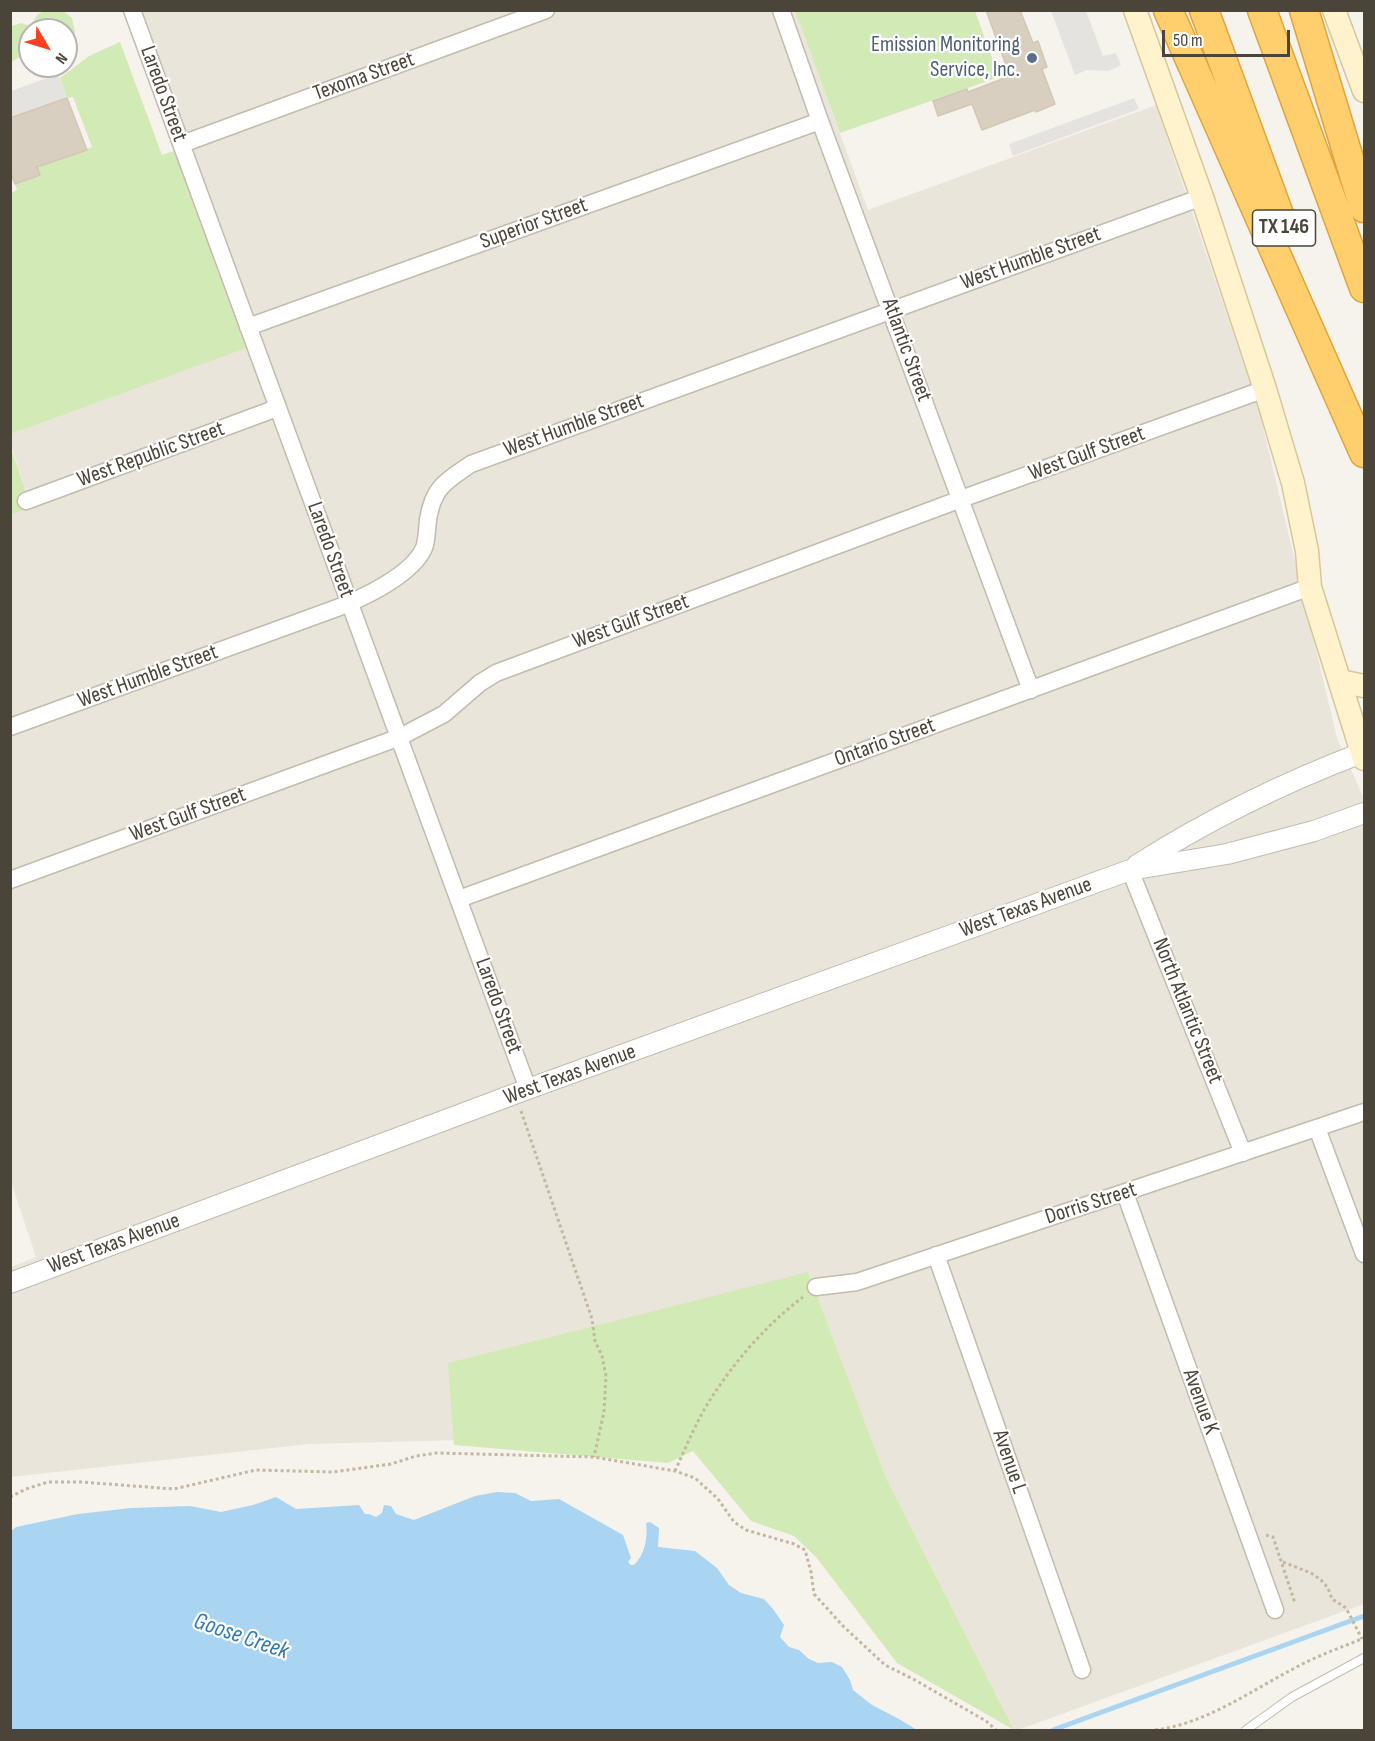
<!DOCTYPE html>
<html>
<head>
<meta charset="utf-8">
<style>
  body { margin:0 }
  #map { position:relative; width:1375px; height:1741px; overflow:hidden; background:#f6f3ec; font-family:"Sofia Sans Condensed",sans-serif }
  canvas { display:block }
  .frame { position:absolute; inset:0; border:12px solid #4b4439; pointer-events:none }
  .north { position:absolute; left:18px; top:18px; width:60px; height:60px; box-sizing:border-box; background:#fff; border:2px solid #b7b4b0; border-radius:50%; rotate:128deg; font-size:16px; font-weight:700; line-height:24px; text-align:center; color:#4b4439 }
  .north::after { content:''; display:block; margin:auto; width:21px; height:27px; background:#fc3f1d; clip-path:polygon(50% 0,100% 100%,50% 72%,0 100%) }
  .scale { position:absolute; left:1162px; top:30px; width:128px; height:27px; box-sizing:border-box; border:3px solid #4b4439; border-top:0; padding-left:8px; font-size:18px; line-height:21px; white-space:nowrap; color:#4b4439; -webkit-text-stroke:4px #fff; paint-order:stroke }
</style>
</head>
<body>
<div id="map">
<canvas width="1375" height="1741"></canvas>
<div class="frame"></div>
<div class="north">N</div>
<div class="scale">50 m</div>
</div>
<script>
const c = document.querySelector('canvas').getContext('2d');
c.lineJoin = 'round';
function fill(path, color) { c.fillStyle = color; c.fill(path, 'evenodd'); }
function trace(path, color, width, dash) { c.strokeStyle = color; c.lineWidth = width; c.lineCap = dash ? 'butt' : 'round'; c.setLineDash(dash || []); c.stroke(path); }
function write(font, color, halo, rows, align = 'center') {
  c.font = font + ' "Sofia Sans Condensed",sans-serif'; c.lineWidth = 4.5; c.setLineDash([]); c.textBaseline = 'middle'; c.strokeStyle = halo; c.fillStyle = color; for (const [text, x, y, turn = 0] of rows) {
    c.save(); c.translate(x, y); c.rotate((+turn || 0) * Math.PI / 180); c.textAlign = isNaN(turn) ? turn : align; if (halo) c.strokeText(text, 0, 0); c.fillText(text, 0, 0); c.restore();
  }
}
const residential = new Path2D(`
  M123,11H795L868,210L1156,105L1259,410L1337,738L1364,799V1604L1018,1730H1014L886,1478L808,1272L575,1437L309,1444L11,1477V1267L36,1257L10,1179V515L31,507L11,445V434L245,347Z`);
const green = new Path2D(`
  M45,11H63L72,18L75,32L66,37V30H30V51L11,62V26L21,23L30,26L38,14Z
  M795,11H975L999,77L840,133Z
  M120,42L162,155L174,151L246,348L11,434V193L17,190L15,184L39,175L37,167L92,147L73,97L67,98L60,78L89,56Z
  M10,445L31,507L11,515H10Z
  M808,1272L886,1478L1014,1730L897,1663L816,1557L794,1536L751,1521L693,1451L668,1463L454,1445L448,1363Z`);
const parking = new Path2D(`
  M1051,11H1086L1103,56L1116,53L1121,65L1108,71L1087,70L1075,75Z
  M58,74L67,98L11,118V91Z
  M1134,98L1139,109L1013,156L1009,144Z`);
const water = new Path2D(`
  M497,1492L515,1493L531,1501L559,1499L623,1535L631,1558L628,1562L631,1565H634C645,1554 648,1538 646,1523L650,1522L659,1528L658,1547L695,1551L717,1568L729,1585L741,1593L764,1599L773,1609L784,1625L780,1637L789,1647L799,1650L809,1659L818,1663L832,1662L842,1667L850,1680L853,1690L872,1705L899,1719L917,1730H11L10,1532L16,1527L78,1514L131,1508L190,1506L221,1512L253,1505L276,1497L296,1509L359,1505L365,1514H369L376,1517L382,1513L384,1505L391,1506L396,1514L414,1520L475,1496Z`);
const stream = new Path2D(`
  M1053,1730L1364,1616`);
const building = new Path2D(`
  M986,10H1020L1033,43L1038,41L1047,67L1042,69L1055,104L1036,112L1035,110L982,130L972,104L938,116L933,101L967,89L968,92L1010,76Z
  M67,98L87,150L37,167L40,175L15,184L10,172V118Z`);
const path = new Path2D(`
  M521,1111L592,1319L595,1341L602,1356L606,1376L604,1412L594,1457
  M675,1471C686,1447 696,1422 710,1400C734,1362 766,1325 803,1297
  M10,1497L26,1489L48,1482H81L174,1489L256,1470L333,1472L391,1464L416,1456L437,1453L594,1457L675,1471L695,1478L718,1499L734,1522L746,1530L794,1544L805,1550L811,1572L814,1594L843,1626L885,1665L915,1680L986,1721L996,1730
  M1266,1535L1273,1537L1295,1603
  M1283,1562L1311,1573L1321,1580L1328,1588L1332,1599L1346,1608L1362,1639
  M1155,1730C1205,1724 1249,1692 1293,1669C1316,1656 1340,1648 1364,1638`);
const service = new Path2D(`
  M1246,1730L1292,1697L1364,1658`);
const minor = new Path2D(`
  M132,10L528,1089
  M781,10L820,121L1031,690
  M182,144L546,10
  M248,327L820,121
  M26,501L277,408
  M10,727L337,608C363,598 412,575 424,548C427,540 427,528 428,520C433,487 446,481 471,464L1202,197
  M1130,870L1243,1153
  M10,880L400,737L444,714L480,683L496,673L961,499L1265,389
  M459,899L1310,587
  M1317,1128L1364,1254
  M1125,1193L1275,1610
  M936,1255L1082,1670
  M816,1287L857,1282L1364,1112`);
const tertiary = new Path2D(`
  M1137,865C1209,819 1285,782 1364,752
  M10,1283L528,1089L1130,870L1227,854L1314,831L1364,813`);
const secondary = new Path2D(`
  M1135,10L1202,197L1265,389L1293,483L1307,551L1310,587L1364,759
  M1334,10L1364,91
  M1340,681L1364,686`);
const motorway = new Path2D(`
  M1168,10L1364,453
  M1204,10L1284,228
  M1262,10L1364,288
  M1304,10L1364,208`);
const markers = [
  [1032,58,6,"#5c6f8a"]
];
const shields = [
  [1284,228,63]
];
const shieldNames = [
  ["TX 146",1284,228]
];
const serviceNames = [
  ["Emission Monitoring",1020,45],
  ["Service, Inc.",1020,70]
];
const streetNames = [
  ["Texoma Street",364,77,-20],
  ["Laredo Street",163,94,70],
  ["Superior Street",534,224,-20],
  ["West Humble Street",1031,259,-20],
  ["Atlantic Street",906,350,70],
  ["West Humble Street",574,426,-20],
  ["West Gulf Street",1087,454,-20],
  ["West Republic Street",151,455,-20],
  ["Laredo Street",330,550,70],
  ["West Gulf Street",631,622,-20],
  ["West Humble Street",148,677,-20],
  ["Ontario Street",885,743,-20],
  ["West Gulf Street",188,815,-20],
  ["West Texas Avenue",1026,908,-20],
  ["Laredo Street",498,1006,70],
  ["North Atlantic Street",1187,1011,68],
  ["West Texas Avenue",570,1075,-20],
  ["Dorris Street",1091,1204,-18],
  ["West Texas Avenue",114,1244,-20],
  ["Avenue K",1200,1402,70],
  ["Avenue L",1009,1462,71]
];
const waterNames = [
  ["Goose Creek",241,1637,19]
];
fill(residential, '#eae5da');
fill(green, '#d2eab5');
fill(parking, '#e5e3e0');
fill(water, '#a9d4f2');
trace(stream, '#a9d4f2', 5);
fill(building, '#d8cfc1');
trace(building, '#d3c7b4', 1.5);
trace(service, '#c2bbae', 10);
trace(minor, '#c2bbae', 19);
trace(tertiary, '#c2bbae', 22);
trace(secondary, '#d6c79b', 25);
trace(motorway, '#e0a43c', 31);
trace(path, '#c4b79f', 3, [3, 3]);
trace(service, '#fff', 8);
trace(minor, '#fff', 16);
trace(tertiary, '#fff', 20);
trace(secondary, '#fff3cd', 22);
trace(motorway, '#ffcf6e', 28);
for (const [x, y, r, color] of markers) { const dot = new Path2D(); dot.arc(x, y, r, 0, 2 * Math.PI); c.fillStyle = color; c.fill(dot); trace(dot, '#fff', 2); }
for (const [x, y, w] of shields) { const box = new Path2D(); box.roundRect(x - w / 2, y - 18, w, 36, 4.5); c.fillStyle = '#fff'; c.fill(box); trace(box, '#4b4439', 1.5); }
write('bold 21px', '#4b4439', null, shieldNames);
write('22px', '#4e5e75', '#fff', serviceNames, 'right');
write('22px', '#4b4439', '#fff', streetNames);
write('italic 24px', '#2e7ab2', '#fff', waterNames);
</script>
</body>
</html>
